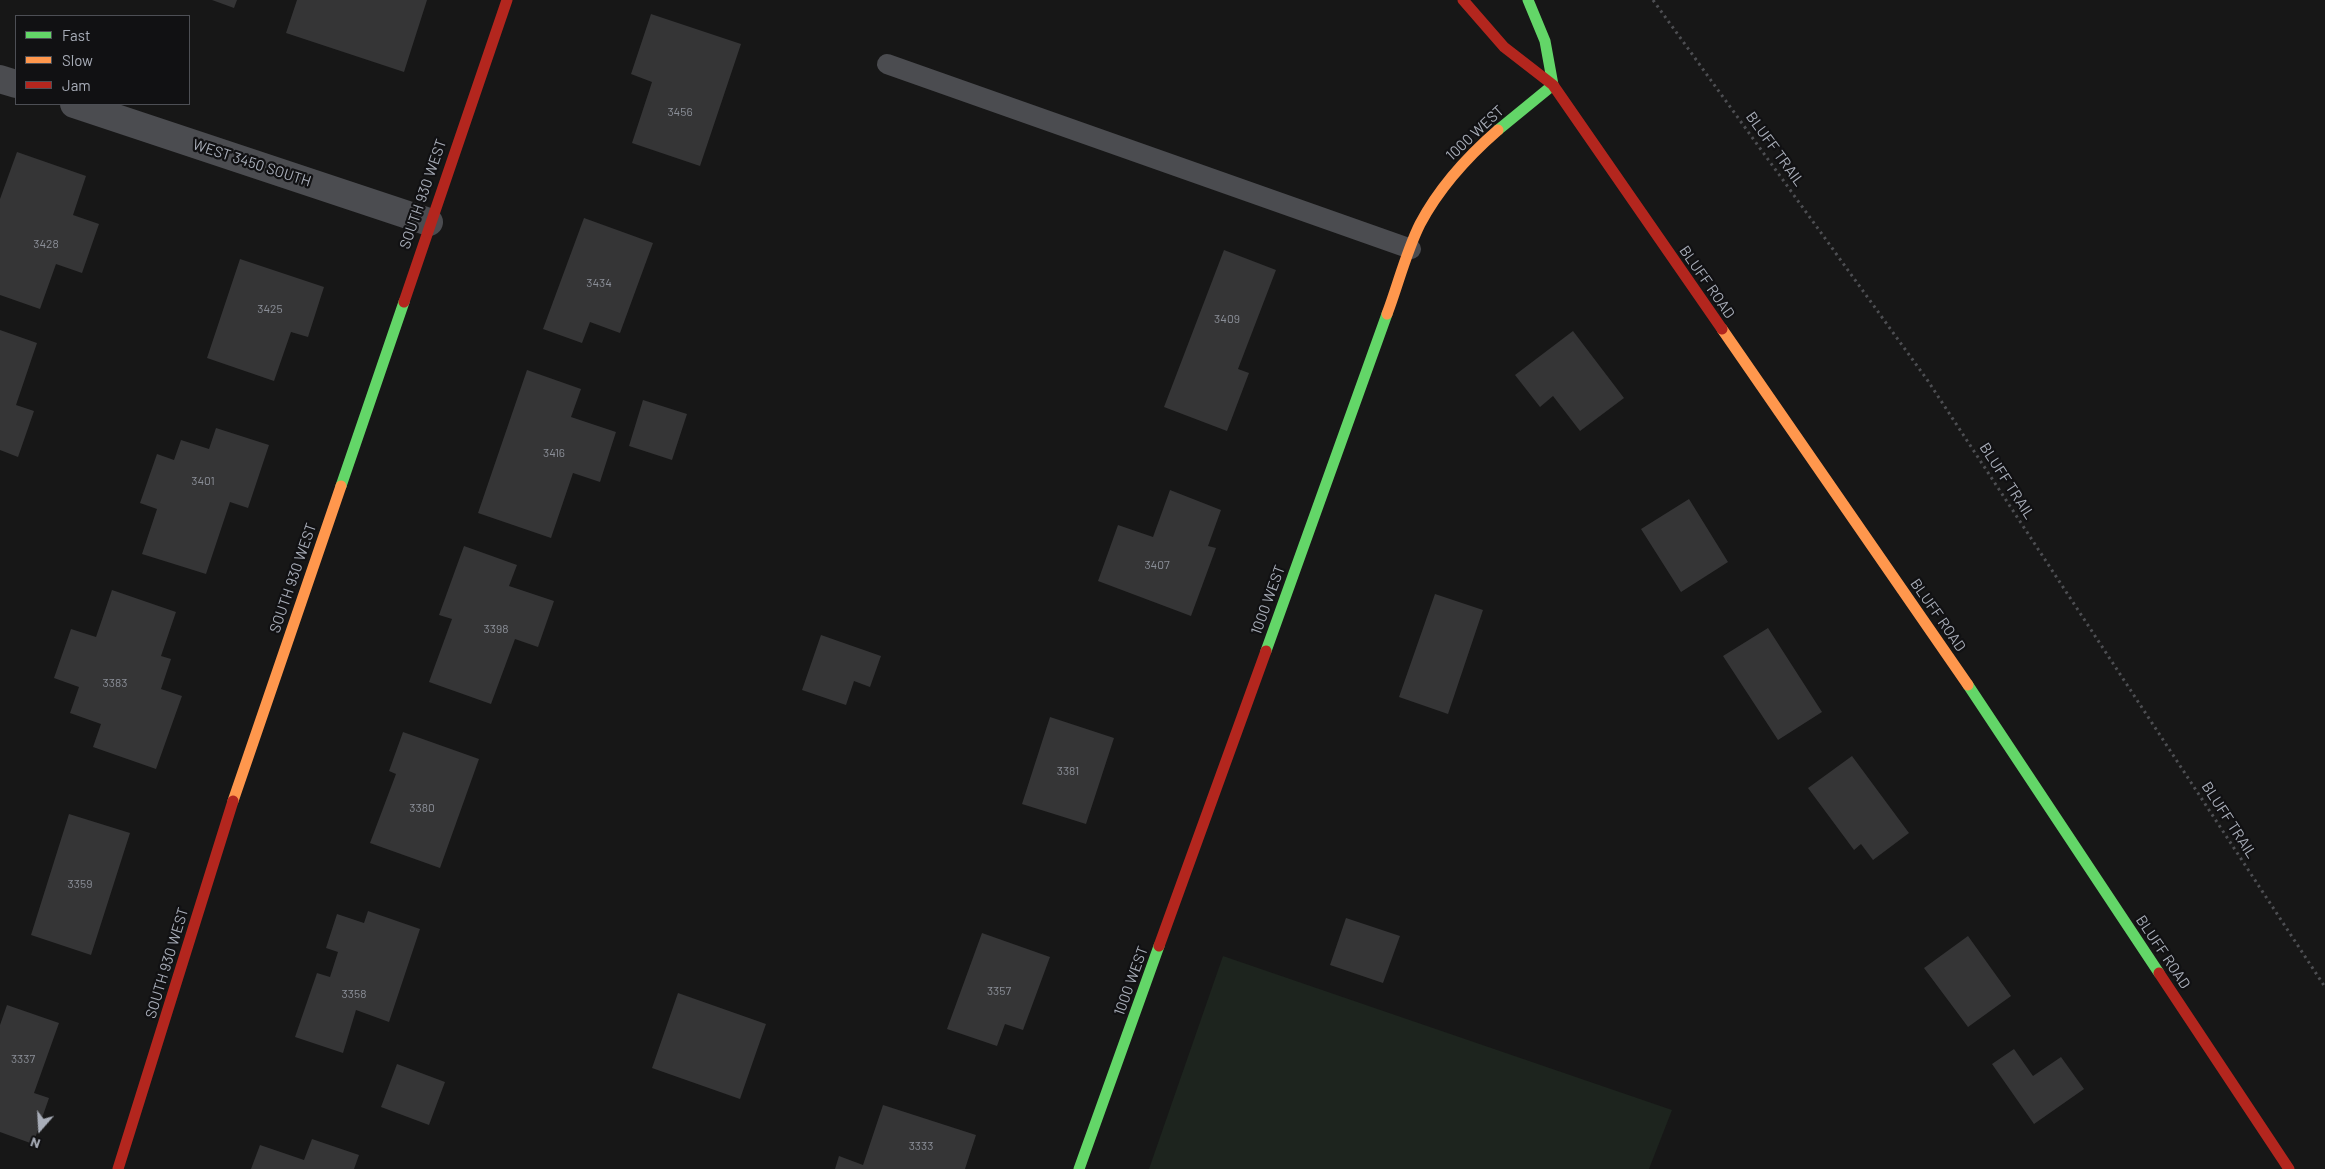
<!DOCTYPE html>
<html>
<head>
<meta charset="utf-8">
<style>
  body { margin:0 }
  #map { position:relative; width:2325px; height:1169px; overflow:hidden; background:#171717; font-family:Barlow,sans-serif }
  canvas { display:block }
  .legend { position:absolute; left:15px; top:15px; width:175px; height:90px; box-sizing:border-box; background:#111113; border:1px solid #4d4f55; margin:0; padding:6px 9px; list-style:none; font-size:15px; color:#a8adb8 }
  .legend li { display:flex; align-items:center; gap:10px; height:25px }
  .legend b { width:25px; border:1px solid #4d4f55 }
  .north { position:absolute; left:15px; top:1104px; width:50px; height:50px; -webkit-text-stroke:4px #111113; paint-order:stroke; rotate:199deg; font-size:14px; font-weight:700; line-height:20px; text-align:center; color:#a8adb8 }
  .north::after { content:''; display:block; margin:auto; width:18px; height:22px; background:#a8adb8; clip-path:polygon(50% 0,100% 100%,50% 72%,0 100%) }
</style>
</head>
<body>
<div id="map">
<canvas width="2325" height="1169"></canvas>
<ul class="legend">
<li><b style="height:6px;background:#63d668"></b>Fast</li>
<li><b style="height:6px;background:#ff974d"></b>Slow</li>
<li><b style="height:6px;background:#b3261e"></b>Jam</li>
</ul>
<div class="north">N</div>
</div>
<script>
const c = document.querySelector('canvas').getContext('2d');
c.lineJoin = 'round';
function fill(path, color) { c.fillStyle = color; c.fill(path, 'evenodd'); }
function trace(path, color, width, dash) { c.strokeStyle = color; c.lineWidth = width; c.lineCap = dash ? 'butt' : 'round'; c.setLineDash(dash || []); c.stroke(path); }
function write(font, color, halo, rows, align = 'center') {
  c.font = font + ' Barlow,sans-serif'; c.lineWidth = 4.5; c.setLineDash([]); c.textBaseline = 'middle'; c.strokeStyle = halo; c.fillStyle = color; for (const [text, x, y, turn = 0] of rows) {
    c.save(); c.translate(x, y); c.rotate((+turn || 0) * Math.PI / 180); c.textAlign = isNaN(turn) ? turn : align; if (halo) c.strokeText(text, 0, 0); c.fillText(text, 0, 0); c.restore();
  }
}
const green = new Path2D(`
  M1223,956L1672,1110L1649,1169H1149Z`);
const building = new Path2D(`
  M212,0H237L234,8Z
  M297,0H427L404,72L286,33Z
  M651,14L741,44L700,166L632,143L652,82L631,74Z
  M17,152L86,176L73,215L99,224L82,273L56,264L40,309L0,295V199Z
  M584,218L653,243L620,333L590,322L582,343L543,329Z
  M1224,250L1276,270L1238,369L1249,373L1227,431L1164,407Z
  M240,259L324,287L308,337L291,332L274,381L207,358Z
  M0,330L37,343L16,405L34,411L18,457L0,450Z
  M1573,331L1624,398L1580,431L1553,396L1540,407L1515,375Z
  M527,370L581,389L571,417L616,432L600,482L573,473L551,538L478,513Z
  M643,400L687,414L672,460L629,446Z
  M216,428L269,445L248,508L230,502L206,574L142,554L157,509L140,503L157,454L174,460L181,440L209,449Z
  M1170,490L1221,510L1208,546L1216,548L1191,616L1098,581L1118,525L1153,537Z
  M1689,499L1728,562L1681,592L1641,529Z
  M464,546L517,565L509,586L554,601L538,647L515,639L491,704L429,682L452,619L439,615Z
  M112,590L176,612L161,656L171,659L161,689L182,696L156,769L93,747L101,724L70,713L79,687L54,678L71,629L96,637Z
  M1435,594L1483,610L1448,714L1399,697Z
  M1768,628L1822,712L1778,740L1723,656Z
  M821,635L881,656L870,687L854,681L846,705L802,690Z
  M1050,717L1114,738L1086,824L1022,804Z
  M403,732L479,759L440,868L370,843L396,774L389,771Z
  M1852,756L1909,833L1873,860L1861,844L1854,850L1808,788Z
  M69,814L130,833L91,955L31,935Z
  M368,911L420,929L389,1022L356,1010L343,1053L295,1037L317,973L330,977L338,952L326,948L337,914L364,923Z
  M1346,918L1400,936L1383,983L1330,965Z
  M982,933L1050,957L1023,1030L1005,1024L997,1046L947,1029Z
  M1968,936L2011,996L1968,1027L1924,968Z
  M678,993L766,1024L740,1099L652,1068Z
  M7,1005L59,1023L34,1093L49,1098L33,1144L0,1132V1025Z
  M2014,1049L2033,1076L2061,1057L2084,1089L2034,1124L1992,1064Z
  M397,1064L445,1082L429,1125L381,1107Z
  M883,1105L976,1135L965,1169H835L839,1156L863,1165Z
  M312,1139L359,1155L354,1169H251L260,1145L304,1160Z`);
const path = new Path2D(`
  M1653,0L1928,381L2325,987`);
const lane = new Path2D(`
  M887,64L1411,249`);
const street = new Path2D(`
  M0,79L16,84
  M74,104L429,222`);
const fast = new Path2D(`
  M1528,0L1545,41L1553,85
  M1498,130L1553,85
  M341,486L404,302
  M1266,651L1387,314
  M1968,685L2159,973
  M1079,1169L1159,946`);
const slow = new Path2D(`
  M1387,314C1398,285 1406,252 1420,224C1439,188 1467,157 1498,130
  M1722,329L1968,685
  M233,801L341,486`);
const jam = new Path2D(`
  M1463,0L1504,47L1553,85L1722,329
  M404,302L507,0
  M1159,946L1266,651
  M2159,973L2289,1169
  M118,1169L233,801`);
const numberNames = [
  ["3456",680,112],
  ["3428",46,244],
  ["3434",599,283],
  ["3425",270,309],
  ["3409",1227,319],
  ["3416",554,453],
  ["3401",203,481],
  ["3407",1157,565],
  ["3398",496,629],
  ["3383",115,683],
  ["3381",1068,771],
  ["3380",422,808],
  ["3359",80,884],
  ["3357",999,991],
  ["3358",354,994],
  ["3337",23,1059],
  ["3333",921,1146]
];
const streetNames = [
  ["1000 WEST",1475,133,-43],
  ["BLUFF TRAIL",1775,149,54],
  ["WEST 3450 SOUTH",252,163,18],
  ["SOUTH 930 WEST",423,194,-71],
  ["BLUFF ROAD",1707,282,55],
  ["BLUFF TRAIL",2007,481,57],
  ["SOUTH 930 WEST",293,578,-71],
  ["1000 WEST",1268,600,-70],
  ["BLUFF ROAD",1938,615,55],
  ["BLUFF TRAIL",2229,820,57],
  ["BLUFF ROAD",2163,952,56],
  ["SOUTH 930 WEST",167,963,-73],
  ["1000 WEST",1131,981,-70]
];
fill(green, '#1d241e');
fill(building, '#353536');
trace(path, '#4d4e52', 3, [2.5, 4]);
trace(lane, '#4b4c50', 20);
trace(street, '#4b4c50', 28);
trace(fast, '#63d668', 11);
trace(slow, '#ff974d', 11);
trace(jam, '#b3261e', 11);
write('12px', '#8b8f98', null, numberNames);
write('15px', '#a8adb8', '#111113', streetNames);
</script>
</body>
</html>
